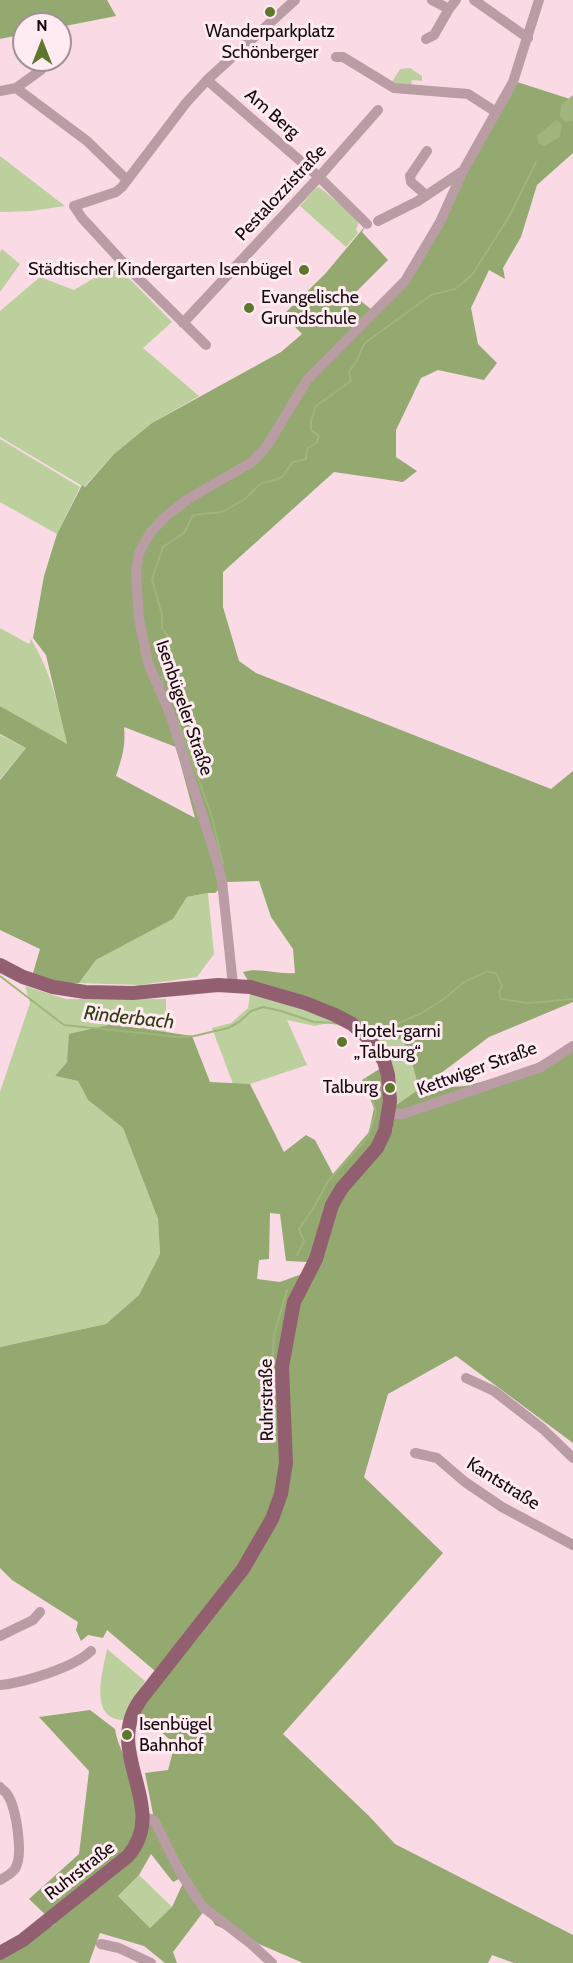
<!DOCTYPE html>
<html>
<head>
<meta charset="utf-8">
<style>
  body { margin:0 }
  #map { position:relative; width:573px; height:1963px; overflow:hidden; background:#fadae4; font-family:Cabin,sans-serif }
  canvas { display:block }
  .north { position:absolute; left:12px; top:12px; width:60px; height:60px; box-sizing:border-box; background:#ffebf1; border:2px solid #a19196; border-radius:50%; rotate:0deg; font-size:16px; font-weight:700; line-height:24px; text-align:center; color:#140a0d }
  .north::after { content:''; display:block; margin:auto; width:21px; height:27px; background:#5e782b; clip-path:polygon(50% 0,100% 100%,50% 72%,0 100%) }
</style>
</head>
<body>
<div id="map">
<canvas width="573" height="1963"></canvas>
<div class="north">N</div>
</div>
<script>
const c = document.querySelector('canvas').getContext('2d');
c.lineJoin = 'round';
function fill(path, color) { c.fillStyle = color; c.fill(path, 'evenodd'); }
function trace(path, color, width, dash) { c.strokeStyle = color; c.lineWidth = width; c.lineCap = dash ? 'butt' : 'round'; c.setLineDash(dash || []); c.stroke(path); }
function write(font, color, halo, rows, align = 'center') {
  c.font = font + ' Cabin,sans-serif'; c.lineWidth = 6; c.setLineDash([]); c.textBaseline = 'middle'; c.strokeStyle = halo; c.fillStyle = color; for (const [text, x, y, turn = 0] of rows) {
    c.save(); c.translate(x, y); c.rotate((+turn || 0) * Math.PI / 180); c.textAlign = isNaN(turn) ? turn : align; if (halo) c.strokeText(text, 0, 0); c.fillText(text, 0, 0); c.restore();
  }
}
const green = new Path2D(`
  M410,68L422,76V81L412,80L411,87L392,82L400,69Z
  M0,156L65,206L31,211L0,212Z
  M319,187L357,218L359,222L356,230L358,233L346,247L300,206L315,189Z
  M2,249L20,264L0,292V252Z
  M116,265L172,322L143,348L199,396L152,423L114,454L84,487L0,437V311L40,277L74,290Z
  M0,439L80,487L57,534L0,502Z
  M0,628L29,644L31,639C51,672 59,707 67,745L0,706Z
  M0,735L26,748L0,779Z
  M208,893L214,954L197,977L140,985L79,983L96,960L173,919L187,897Z
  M25,986L66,999H166V1032L113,1025L67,1062L55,1076L78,1081L88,1100L123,1128L158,1219L160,1254L139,1295L106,1324L0,1347V1092L30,1003Z
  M250,994L308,1011L347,1027L327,1023L315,1026L287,1020L307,1065L250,1084H233L212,1028L231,1023L248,1008Z
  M402,1039L411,1059L419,1089L395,1106L376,1040Z
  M107,1649L145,1681L123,1720C88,1719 103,1671 107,1649Z
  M139,1875L172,1907L150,1928L118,1896Z`);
const forest = new Path2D(`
  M0,0H107L116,16L60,27V24H24V34L0,39Z
  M514,81L573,100V153L537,185L521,237L503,268L505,279L489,270L471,308L478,344L497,363L484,380L438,370L421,378L396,430V457L417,471L403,482L334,472L223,572V607L239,661L256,673L551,789L573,771V1002L489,1037L420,1089L465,1086L524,1071L573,1042V1443L456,1356L388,1394L364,1477L443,1553L283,1734L369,1816L395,1844L573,1935V1963H514L492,1955L488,1963H303L215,1925L167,1839L185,1876L173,1882L151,1854L139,1875L118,1896L150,1928L172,1907L183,1883L204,1911L173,1952L177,1963H165L144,1946L100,1933L89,1963H0V1953L55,1924L29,1899L79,1854L89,1771L39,1717L90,1710L115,1729C117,1742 122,1750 126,1762C132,1781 135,1800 137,1820L153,1814L145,1773L168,1770L175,1744L138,1712L279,1513L288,1362L299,1305L337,1209L347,1191L384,1148L392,1132L395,1106L419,1089L411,1059L402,1039L376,1040L250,984L243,972C260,967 277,975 295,973L293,949L271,917L259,881L227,882L215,893H208L187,897L173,919L96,960L79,983H62L33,973L40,949L0,930V780L26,748L0,734V706L67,744L46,655L33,638L44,576L57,534L82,485L85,487L114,454L152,423L281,352L302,334L283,315L325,274L366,225L362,232L388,260L353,295L376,313L442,228L448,206ZM124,727L176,747L195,818L116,776C122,758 126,745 124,727Z
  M113,1024L192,1036L210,1082L250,1084L284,1152L306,1135L315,1140L333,1174L369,1132L374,1108L362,1080L381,1068C385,1094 385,1119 373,1143L319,1233L308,1262L286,1261L280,1214L270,1213L269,1259L259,1260L257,1279L280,1282L302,1274L290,1299L282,1464L275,1500L239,1566L155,1671L107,1630L103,1638L88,1635L81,1641L76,1630L78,1622L12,1580L0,1568V1347L106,1324L139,1295L160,1254L158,1219L123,1128L88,1100L78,1081L55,1076L67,1062L69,1034Z`);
const water = new Path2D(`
  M573,95V121L566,122L560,117L561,105Z
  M556,120L562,124L560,137L545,146L538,143L537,136Z`);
const stream = new Path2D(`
  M163,685L162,677L169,667L168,637L162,628V615L152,579L163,547L184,533L193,515L222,512L245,499L260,484L281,478L293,462L306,459L307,449L317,442L319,436L311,430V421L316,406L351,381L349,371C359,361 358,354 365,343L431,295L455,289L472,275L510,215L536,162
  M176,716L212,817L223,864
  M0,976L64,1025L179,1037L194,1036L228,1028L239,1022L251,1011L263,1007L281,1011L314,1022L336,1023
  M377,1029L383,1030L420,1014L444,999L464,982L486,972L496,973L502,986L499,992L501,999L529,1003L573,999
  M297,1255L304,1241L299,1229L314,1207L328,1181L368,1137L376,1112L366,1079
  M271,1385L274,1335L287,1290`);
const minor = new Path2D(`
  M432,0L449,9L456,0
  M474,0L528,38
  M426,39L434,35L449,9
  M336,57H343L394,88L468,94L496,112
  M207,80L319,177L367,224
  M16,88L41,70
  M0,91L16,88L87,141L127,180
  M426,195L411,182L410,176L427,151
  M378,221L418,201L463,171
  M183,323L319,177L378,110
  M206,345L129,269L82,218L74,206L116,192L122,187L186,103L207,80L295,0
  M233,985L222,881L216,858L170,714L148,663L139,619L136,573L139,553L150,533L165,517L188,499L252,462L267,446L307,380L405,281L440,222L463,171L513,82L539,0
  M389,1114H403L541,1067L573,1046
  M466,1378L494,1391L543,1429L573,1458
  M415,1453L437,1458L465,1482L502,1507L573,1545
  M0,1636L33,1620L40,1612
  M0,1685C23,1683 75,1667 91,1651
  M0,1787C2,1790 5,1791 7,1794C16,1807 24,1855 15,1869C11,1874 6,1877 0,1880
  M143,1817L151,1819L155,1822L181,1874L203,1907L250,1943L272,1963
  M101,1944L119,1948L151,1963`);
const major = new Path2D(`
  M0,965L23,977L53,987L85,992L133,993L218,985L250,987L305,1003L335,1015L352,1024L368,1038L374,1046L384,1061L388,1075L390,1101L385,1131L377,1148L342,1188L332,1205L316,1259L294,1302L282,1367L286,1463L281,1494L272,1519L243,1569L141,1699C101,1753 171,1806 128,1856L23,1940L0,1953`);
const markers = [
  [270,12,6,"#5e782b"],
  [304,270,6,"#5e782b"],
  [249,308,6,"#5e782b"],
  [342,1042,6,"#5e782b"],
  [390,1088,6,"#5e782b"],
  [127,1735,6,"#5e782b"]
];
const poiNames = [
  ["Wanderparkplatz",270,32,"center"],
  ["Schönberger",270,53,"center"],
  ["Städtischer Kindergarten Isenbügel",292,270,"right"],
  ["Evangelische",261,298],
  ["Grundschule",261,319],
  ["Hotel-garni",354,1032],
  ["„Talburg“",354,1053],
  ["Talburg",378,1088,"right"],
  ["Isenbügel",139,1725],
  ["Bahnhof",139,1746]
];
const streetNames = [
  ["Am Berg",272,114,41],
  ["Pestalozzistraße",281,193,-47],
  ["Isenbügeler Straße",184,708,71],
  ["Kettwiger Straße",477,1069,-20],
  ["Ruhrstraße",267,1400,-91],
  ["Kantstraße",503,1484,32],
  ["Ruhrstraße",80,1871,-38]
];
const waterNames = [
  ["Rinderbach",129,1018,6]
];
fill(green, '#bcd09d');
fill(forest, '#93a96f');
fill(water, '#9fb57b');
trace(stream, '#9fb57b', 2);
trace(minor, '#ba9ca5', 10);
trace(major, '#925f71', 14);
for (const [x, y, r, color] of markers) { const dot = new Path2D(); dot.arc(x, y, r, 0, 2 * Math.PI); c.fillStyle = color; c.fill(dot); trace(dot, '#ffebf1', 2); }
write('18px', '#140a0d', '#ffebf1', poiNames, 'left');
write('18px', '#140a0d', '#ffebf1', streetNames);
write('italic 20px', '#2f3d12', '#ffebf1', waterNames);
</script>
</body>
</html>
